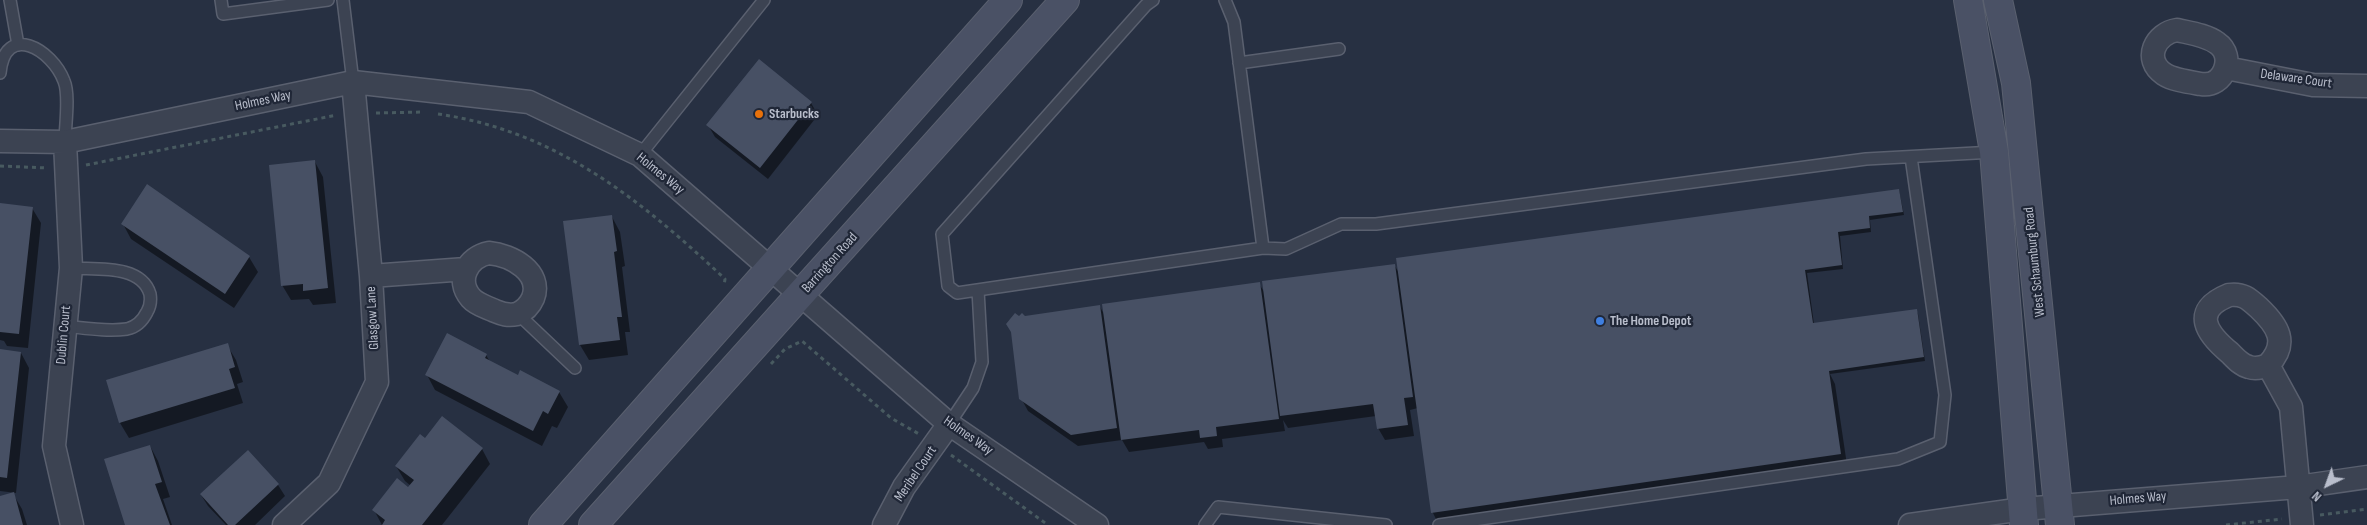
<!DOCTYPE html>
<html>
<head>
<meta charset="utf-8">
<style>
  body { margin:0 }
  #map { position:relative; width:2367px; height:525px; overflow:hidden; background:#273042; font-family:"Sofia Sans Condensed",sans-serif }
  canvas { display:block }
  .north { position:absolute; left:2302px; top:460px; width:50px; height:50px; -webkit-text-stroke:4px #202737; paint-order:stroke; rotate:222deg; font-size:14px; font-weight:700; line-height:20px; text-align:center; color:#b9becc }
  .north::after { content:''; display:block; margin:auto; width:18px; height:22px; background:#b9becc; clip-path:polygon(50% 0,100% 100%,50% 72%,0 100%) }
</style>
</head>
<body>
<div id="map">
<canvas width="2367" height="525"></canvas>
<div class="north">N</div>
</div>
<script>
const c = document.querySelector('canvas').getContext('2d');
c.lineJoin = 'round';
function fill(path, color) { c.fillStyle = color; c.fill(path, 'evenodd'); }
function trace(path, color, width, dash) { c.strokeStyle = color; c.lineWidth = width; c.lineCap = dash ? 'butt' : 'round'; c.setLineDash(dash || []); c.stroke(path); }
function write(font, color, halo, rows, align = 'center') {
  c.font = font + ' "Sofia Sans Condensed",sans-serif'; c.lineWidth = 4.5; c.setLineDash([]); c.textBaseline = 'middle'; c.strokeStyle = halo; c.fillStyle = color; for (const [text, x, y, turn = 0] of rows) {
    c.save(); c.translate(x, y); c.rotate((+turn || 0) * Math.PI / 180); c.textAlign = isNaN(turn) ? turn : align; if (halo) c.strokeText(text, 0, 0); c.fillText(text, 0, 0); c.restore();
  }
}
const shadow = new Path2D(`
  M759,61L811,103L818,115L768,179L715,137L708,125Z
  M315,162L323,177L336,303L313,305L309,299L291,300L282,285Z
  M1899,190L1904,215L1870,220L1871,232L1840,236L1843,269L1807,273L1814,324L1916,310L1918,314L1925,361L1830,374L1835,384L1847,465L1439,525L1433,513L1418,408L1410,410L1414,436L1385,440L1378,428L1376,416L1288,428L1283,420L1285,431L1222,439L1223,447L1208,449L1204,442L1129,452L1122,440L1078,446L1028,411L1021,398L1019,318L1100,307L1104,314L1259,284L1265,293L1394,265L1400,274Z
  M0,205L32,208L41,223L28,348L7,346L4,341L0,340Z
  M612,217L620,232L625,266L622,267L630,332H625L628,355L589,360L580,345Z
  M123,224L249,257L258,272L234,308L131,239Z
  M227,345L236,360L243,382L237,384L243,403L129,438L120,423Z
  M0,350L21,353L29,368L16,493L0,491Z
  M486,355L490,362L518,376L559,392L568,407L557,428L552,426L542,446L435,390L427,375Z
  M425,439L482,449L490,464L442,525H382L374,510L411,486L405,481L396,466Z
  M150,446L158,461L170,497L163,499L172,525H126Z
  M248,452L278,485L285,496L255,525H226L208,506L201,495Z
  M13,494L22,509L27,525H0V497Z`);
const building = new Path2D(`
  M759,59L812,102L760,168L706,125Z
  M315,160L328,288L303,291V284L281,286L269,165Z
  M147,184L250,256L225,294L121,224Z
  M1899,189L1903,212L1869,216L1870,228L1838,232L1842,265L1805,270L1813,323L1917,309L1924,357L1829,371L1841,454L1431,513L1396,258Z
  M0,203L33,207L19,334L0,332Z
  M612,215L617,251L614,252L622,317H617L620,340L579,345L563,221Z
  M1395,264L1413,397L1404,398L1408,425L1377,429L1373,404L1280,416L1262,281Z
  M1260,282L1279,419L1216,427L1217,436L1200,438L1199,430L1121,440L1102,304Z
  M1100,305L1117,428L1071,435L1019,399L1011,332L1006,324L1015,313L1019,316L1022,313L1025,316Z
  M447,333L487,354L485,358L518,375L520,370L560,391L548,414L543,411L533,431L425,375Z
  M228,343L235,367L229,369L235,388L119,423L106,380Z
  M0,349L21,352L7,478L0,477Z
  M442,416L483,448L422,525H382L385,520L372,510L397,478L408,487L414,480L395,466L420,434L425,438Z
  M150,445L162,482L155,484L170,525H125L104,459Z
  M248,450L279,484L235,525H228L200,494Z
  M14,492L23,525H0V496Z`);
const path = new Path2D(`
  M376,113L422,112
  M438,114C556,131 641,200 725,279L724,286
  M86,165L337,115
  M0,166L47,168
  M771,364L785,349L802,341L891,418L919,434
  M951,455L1048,525
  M2320,515L2367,509
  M2226,525L2282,519`);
const service = new Path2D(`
  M10,0L18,45
  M221,0L223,14L328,0
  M343,0L353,82
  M1153,0L1146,5L942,234L948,286L957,293L1263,248L1286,249L1341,224H1376L1866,159L1994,152
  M1225,0L1234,22L1263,248
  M1239,63L1339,49
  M0,73C5,22 52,49 64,81C70,95 65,126 65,142
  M640,155L764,0
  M517,313L575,368
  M65,326C85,328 107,332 127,329C136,327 143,320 147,312C150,307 151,300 150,294C141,264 96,270 71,268
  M949,424L973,388L982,362L978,290
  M1205,525L1218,507L1386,525
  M1439,525L1898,459L1940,442L1945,395L1911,157`);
const minor = new Path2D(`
  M2177,30C2190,33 2206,35 2217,43C2236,56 2224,88 2201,84C2189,82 2173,80 2164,74C2142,59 2156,33 2177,30Z
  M2226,68L2313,85L2367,86
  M0,141L65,142L353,82L529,102L640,155L949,424L1097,525
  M65,142L71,268L54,446L72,525
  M489,253C511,255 543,272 533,298C530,305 524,311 517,314C508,316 502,314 495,311C487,307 477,305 471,298C455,280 468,257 489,253Z
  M371,276L466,269
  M2229,295C2243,293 2249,299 2259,308C2278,326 2289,343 2268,365C2261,368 2255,369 2249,367C2241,365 2235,358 2230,353C2207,334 2190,311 2229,295Z
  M2268,365L2291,407L2302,525
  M284,525L329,483L377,382L371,276L353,82
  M884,525L904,487L949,424
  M1910,525L2023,509L2298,487L2367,477`);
const secondary = new Path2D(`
  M1968,0L1994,152L2024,525
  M1998,0L2016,83L2060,525
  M543,525L1008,0
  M593,525L1065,0`);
const markers = [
  [759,114,5,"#e8710a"],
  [1600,321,5,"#3f7fe0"]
];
const streetNames = [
  ["Delaware Court",2296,79,8],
  ["Holmes Way",263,101,-12],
  ["Holmes Way",660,174,39],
  ["West Schaumburg Road",2035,262,-96],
  ["Barrington Road",830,263,-48],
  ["Glasgow Lane",373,318,-93],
  ["Dublin Court",64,335,-85],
  ["Holmes Way",968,436,35],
  ["Meribel Court",916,474,-56],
  ["Holmes Way",2138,499,-5]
];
const poiNames = [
  ["Starbucks",769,114],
  ["The Home Depot",1610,321]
];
fill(shadow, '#0007');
fill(building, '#475064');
trace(service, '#5a606f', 14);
trace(minor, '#5a606f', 25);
trace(secondary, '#5a606f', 30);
trace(path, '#485a60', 3, [4, 4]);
trace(service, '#3c4352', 11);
trace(minor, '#3c4352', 22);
trace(secondary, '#4a5165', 28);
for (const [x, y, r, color] of markers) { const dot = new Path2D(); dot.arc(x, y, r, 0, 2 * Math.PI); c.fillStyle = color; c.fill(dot); trace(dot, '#202737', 2); }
write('14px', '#b9becc', '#202737', streetNames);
write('bold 14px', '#b9becc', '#202737', poiNames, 'left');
</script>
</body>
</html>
